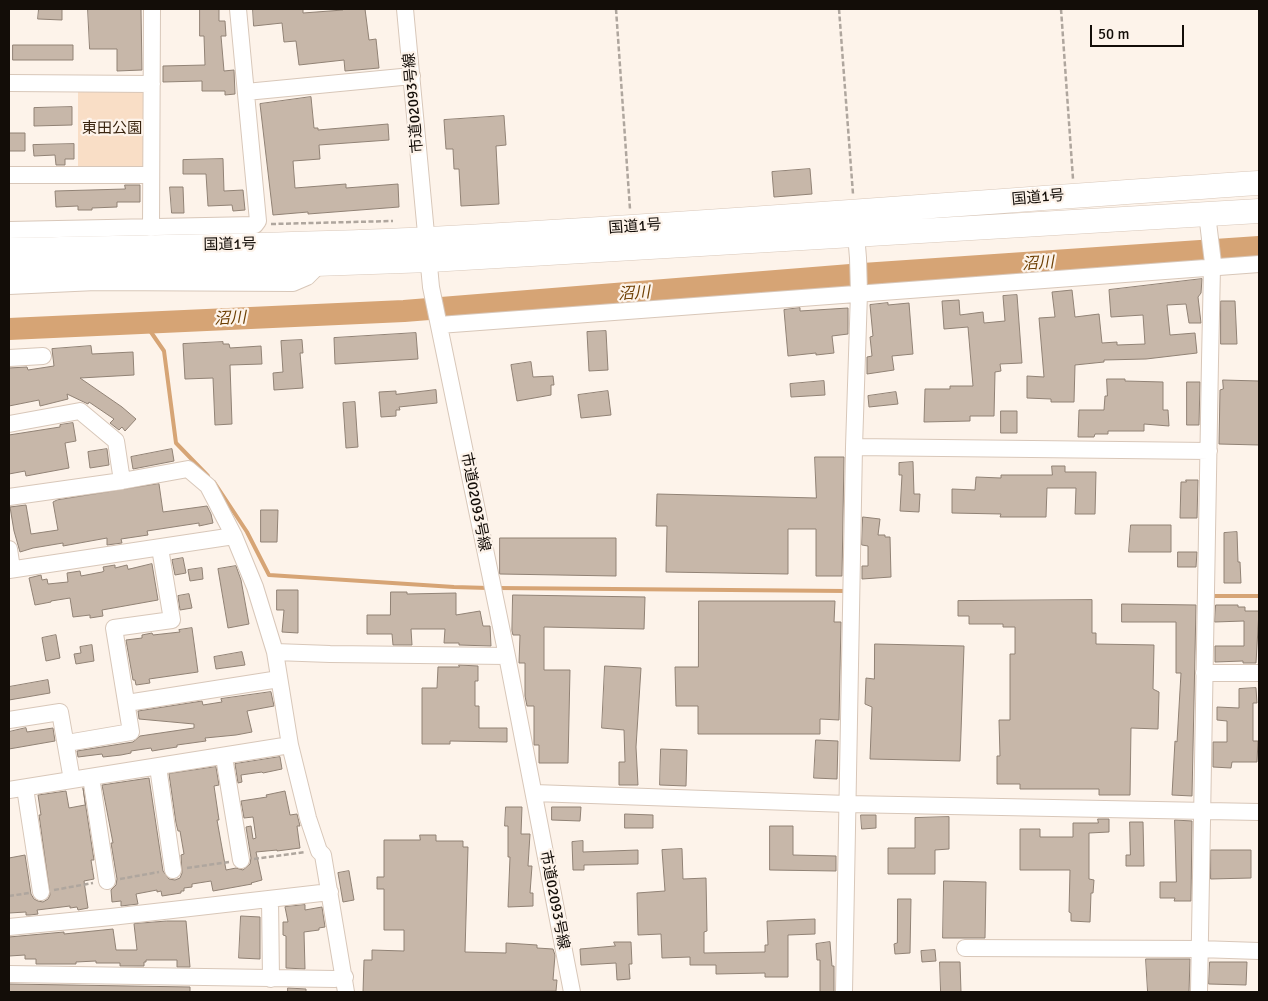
<!DOCTYPE html>
<html>
<head>
<meta charset="utf-8">
<style>
  body { margin:0 }
  #map { position:relative; width:1268px; height:1001px; overflow:hidden; background:#fdf3ea; font-family:Signika,sans-serif }
  canvas { display:block }
  .frame { position:absolute; inset:0; border:10px solid #130d08; pointer-events:none }
  .scale { position:absolute; left:1090px; top:25px; width:94px; height:22px; box-sizing:border-box; border:2px solid #130d08; border-top:0; padding-left:6px; font-size:15px; line-height:18px; white-space:nowrap; color:#130d08; -webkit-text-stroke:4px #fdf3ea; paint-order:stroke }
</style>
</head>
<body>
<div id="map">
<canvas width="1268" height="1001"></canvas>
<div class="frame"></div>
<div class="scale">50 m</div>
</div>
<script>
const c = document.querySelector('canvas').getContext('2d');
c.lineJoin = 'round';
function fill(path, color) { c.fillStyle = color; c.fill(path, 'evenodd'); }
function trace(path, color, width, dash) { c.strokeStyle = color; c.lineWidth = width; c.lineCap = dash ? 'butt' : 'round'; c.setLineDash(dash || []); c.stroke(path); }
function write(font, color, halo, rows, align = 'center') {
  c.font = font + ' Signika,"Noto Sans JP",sans-serif'; c.lineWidth = 4.5; c.setLineDash([]); c.textBaseline = 'middle'; c.strokeStyle = halo; c.fillStyle = color; for (const [text, x, y, turn = 0] of rows) {
    c.save(); c.translate(x, y); c.rotate((+turn || 0) * Math.PI / 180); c.textAlign = isNaN(turn) ? turn : align; if (halo) c.strokeText(text, 0, 0); c.fillText(text, 0, 0); c.restore();
  }
}
const green = new Path2D(`
  M78,87H140L146,93V165L140,170H78Z`);
const stream = new Path2D(`
  M144,322L164,351L176,443L208,476
  M214,482L247,532L269,575L454,587L488,588
  M498,588L846,591
  M1211,596H1259`);
const river = new Path2D(`
  M9,329L404,311L863,274L1259,247`);
const building = new Path2D(`
  M39,9H62V20L38,19Z
  M88,9H141L142,70L117,71V49H90Z
  M200,9H219V21H225L226,36H221L224,71L234,70L235,94L225,95V91H202V81L163,82V66L205,65L204,36H200Z
  M253,9H303V13L343,10V9H365L369,40L376,39L379,68L345,71L344,60L299,65L296,41L284,42L282,23L254,26Z
  M13,45H73V60H13Z
  M311,97L314,128H318V130L388,124L389,140L319,145L320,159L293,161L295,188L346,184V188L398,184L399,207L308,214V212L273,215L260,104Z
  M72,107V125L34,126V108Z
  M504,116L506,145L496,146L499,204L461,206L459,169H454L453,149H446L444,120Z
  M9,133H25V151H9Z
  M74,144V159H65V165H56L55,155L34,156L33,145Z
  M223,159L224,191L243,190L245,210L233,211L232,205L208,206L206,174H183V160Z
  M810,169L812,194L774,197L772,172Z
  M125,185H140V202H117V207L92,208V210H78V206L56,207L55,191L125,189Z
  M170,187H183L184,213H172Z
  M1202,279L1201,293L1198,297L1201,323H1189L1186,304L1167,305L1170,335L1195,333L1197,353L1146,359L1104,360V362L1075,365L1074,402H1051V399L1027,398V376L1044,377L1039,318L1055,317L1052,292L1072,290L1075,317L1099,314L1102,343L1117,342V345L1145,344L1143,315L1111,317L1109,290Z
  M1017,295L1022,363L1000,364L1001,371L995,372L994,416H970V421L924,422L925,389H950V386H973L968,327L944,329L942,301L959,300L960,315L983,312L984,323L1005,321L1003,296Z
  M1221,301H1235L1237,344H1221Z
  M888,303V305L909,303L913,354L892,356L894,370L867,374V357L872,356L870,337L873,336L870,305Z
  M800,308V311L848,308V334L832,336L834,353L816,355V353L788,356L784,310Z
  M606,331L608,370L589,371L587,332Z
  M416,333L418,359L335,364L334,338Z
  M302,340L303,353H300L303,388L274,390L273,373L283,372L281,341Z
  M223,342V344H229L230,348L261,346L262,364L230,365L232,424L215,425L213,378L185,379L183,344Z
  M91,346L92,354L133,352L134,375L80,378L122,407L136,419L125,431L122,427L119,430L110,423L114,419L89,402L88,404L67,394L68,399L40,406L39,400L9,406V368L27,367L28,370L54,366L52,349Z
  M531,362L533,377L553,376L554,385H551V395L517,401L511,365Z
  M1107,379H1125V381L1163,382V410H1168L1169,426L1144,424V431H1108V434H1095L1094,437H1078L1079,410H1104L1105,396H1107Z
  M1223,380L1259,381V445L1219,444L1220,390L1223,389Z
  M824,381L825,395L791,397L790,384Z
  M1187,382H1200L1199,425H1187Z
  M436,390L437,403L399,407L400,410H396V416L381,417L379,392L396,391V394Z
  M608,391L611,415L581,418L578,395Z
  M896,392L898,404L869,407L868,396Z
  M355,402L358,447L346,448L343,403Z
  M1001,411H1017V433H1001Z
  M73,423L76,441L65,443L69,468L26,476L25,471L9,474V435L60,427V425Z
  M107,449L109,465L90,468L88,452Z
  M172,449L174,461L133,469L131,457Z
  M815,457H844L842,576H816V529H788V574L666,572L667,526H656L657,494L816,498Z
  M913,462L914,494H920L919,512L900,511L902,475H899V463Z
  M1052,466H1065V472H1096L1095,514H1075L1076,488H1047L1046,517H1000L1001,514L952,513V489L975,490L976,477L1001,478V475H1052Z
  M1186,480H1198L1197,518H1180L1181,482H1186Z
  M159,484L163,512L207,506L211,514L213,523L199,526V523L147,531L148,535L121,539L122,543L107,545V538L63,546V543L33,548L20,552L14,531L10,507L26,505L31,534L58,530L53,502L57,500Z
  M261,510H278L277,542H261Z
  M863,517L880,519L878,535H885V537H890L891,577L862,579V566H868V546L862,545Z
  M1131,525H1171V552H1129Z
  M1237,532L1238,562H1240L1241,583H1224V533Z
  M500,538H616V576L500,574Z
  M1178,552H1197L1196,567H1178Z
  M183,558L186,573L175,575L172,560Z
  M152,564L158,600L102,610L103,616L90,618V615L73,617L70,598L51,601V602L35,605L29,578L41,575L42,580L47,579L48,584L68,582L67,573L80,571L81,576L102,572L104,571L103,567L115,565V568L127,565L128,569Z
  M236,566L241,580L249,624L228,628L218,569Z
  M202,568L203,579L190,581L188,570Z
  M277,590H298V633L282,632L284,610H277Z
  M391,592H407V594L456,593V615L480,611L483,626H490L491,646L459,645V643H444L445,629H411L412,645H393L392,634H367V615H390Z
  M189,594L192,608L180,610L178,596Z
  M513,595L645,597L644,629L544,627V670H570L568,763H539V745H534V706H527L525,696V663H519L520,635H513L512,631Z
  M1092,600V633H1096V644L1154,645L1153,689L1159,692L1158,729L1131,728L1130,795H1099V789H1020V784H997V756H1000L999,720H1010V654H1015V627H1003V624H969V616H958V601Z
  M699,601H835L834,622H841L839,720L820,719V734H698V706H676L675,667H698Z
  M1122,604L1196,605L1192,796L1172,795L1175,741L1177,742L1181,673H1176V622H1122Z
  M1216,605H1238V607H1245V611H1259L1256,663H1243V661L1215,662V646H1244V621L1215,622Z
  M192,628L198,672L149,679L150,683L136,685L135,680H133L126,640L142,638V635L152,633L153,635L180,632L179,630Z
  M56,635L60,658L46,661L42,638Z
  M875,644L964,646L960,761L870,759L872,707L865,704L866,678L874,679Z
  M92,645L94,661L76,664L74,654L81,653L80,647Z
  M242,652L245,665L216,669L214,657Z
  M459,665L478,666V681H475V706H479V728H507V742L450,741V744H422V688H437L438,667H459Z
  M605,666L641,668L636,747L638,785H619V762H625L624,730L602,728Z
  M48,680L50,693L9,700V687Z
  M1256,688L1257,703H1253V741H1258L1257,762H1232L1231,768L1213,767V742H1227V721L1217,720V707L1239,708V689Z
  M271,692L274,706L247,711L252,732L236,735L205,738L206,741L177,745V747L164,749L152,751L151,748L131,751V753L121,755L103,757L102,754L78,757L77,751L133,742L140,736L194,728V724L139,719L138,711L202,701L203,705L222,702L221,699Z
  M26,728L27,732L53,728L55,741L9,749V732Z
  M816,740L838,741L837,779L814,778Z
  M661,749L687,750L686,786L660,785Z
  M280,757L282,769L263,773L262,772L241,775L242,782L238,783L235,764Z
  M216,767L219,785L214,786L219,820H217L226,870L236,868L243,870L250,864L251,858L246,827L251,826L253,839L256,838L253,817L244,818L241,801L267,797L266,795L285,791L290,815L297,814L300,826H297L300,848L277,851V850L256,852L262,880L251,883L252,884L213,891L211,881L192,884V887L184,888V891H181V893L162,896L161,891L157,892V890L136,894L138,904L121,906V901L112,902L111,890L116,885L117,879L111,843H113L102,785L149,778L163,871L169,879L175,880L180,878L182,873L181,855L184,854L180,831H178L176,823L169,774Z
  M83,788L94,860H91L94,879L84,881L88,908L78,910L77,907L70,908V906L37,910L38,914L30,915H26V912L9,913V858L25,855L31,894L34,899L38,901L43,902L48,899L50,895L39,815H41L38,795L66,791L69,808L85,805Z
  M506,807H522L521,834H530L528,866H532L530,893H533V906L508,907L510,857H508V826H505Z
  M552,807H581L580,821L552,820Z
  M625,814L653,815V828H625Z
  M861,815H876V828L862,829Z
  M949,817V849L935,850V874H888V848H915V818Z
  M1098,819H1109V832L1089,833V879L1094,880L1093,893H1091L1090,922L1071,921V913L1069,912L1070,870H1020V829H1040V837H1073V823H1098Z
  M1175,820L1192,821L1191,901H1174L1175,898H1160V882H1176Z
  M1130,822H1143L1144,866H1126V855H1130Z
  M770,826H793V855L836,856V871L770,870Z
  M420,835H436V841H463V847H468L465,952L506,953V943L537,945V948L553,949L555,955L553,980H557L556,991L363,992L364,960H372V950L404,951V930H384V889H377V877H384V840H420Z
  M583,841V852L638,850V864L584,865V870H573L572,842Z
  M682,849L683,879L706,878L707,931L704,932V953L765,952V945H768L767,921L815,919V934L788,935V977H765V973L716,974V965H690V957L662,958L661,934L638,935L637,893L665,891L662,850Z
  M1211,850H1251V878L1211,879Z
  M349,871L354,900L343,902L338,873Z
  M944,881L986,882L985,938H943Z
  M898,899H911L910,953L895,954L894,944L897,943Z
  M305,905V910L322,907L325,927L319,928V930L304,932L305,969L286,968V936L283,935V922H288L285,907Z
  M241,916L260,917V959L239,958Z
  M167,921H186L190,967H177V960H146V962H144V966H120V963H96V961L76,962V964H36V959H25V955L9,956V937L64,932V934L113,929L116,950H137L134,924Z
  M614,942H631L632,964H629L630,979L617,980L616,963L581,965L580,949L615,946Z
  M830,942L832,966H834V992H820V960H817L816,944Z
  M935,950L936,961L922,962L921,951Z
  M1146,959H1190L1189,992H1148Z
  M940,962H960L961,992H941Z
  M1210,962H1247L1246,985L1209,984Z
  M9,984L190,987V992H9Z
  M288,988L306,989V992H288Z`);
const path = new Path2D(`
  M616,9L630,209
  M839,9L853,194
  M1061,9L1073,179
  M271,224L393,221
  M254,859L306,852
  M187,868L229,862
  M120,879L159,872
  M54,890L93,883
  M9,896L29,893`);
const minor = new Path2D(`
  M405,9L431,287L507,656L572,992
  M9,83L152,84
  M246,92L412,76
  M9,175H151
  M151,228L152,9
  M9,230L255,225L258,221L238,9
  M9,286L96,282L293,283L307,277L320,264
  M439,325L1259,264
  M9,358L43,356
  M9,424L80,411L116,441L122,481
  M854,447L1209,451
  M9,497L122,481L188,469L208,486L234,536L255,587L275,652L290,745L308,818L319,851L323,855L346,992
  M9,549L12,569
  M9,570L234,536
  M275,652L330,654L507,656
  M1204,673H1259
  M127,703L279,679
  M9,720L60,712L72,780
  M67,743L131,732L114,628L172,620L160,548
  M224,757L241,860
  M158,767L173,870
  M91,777L107,881
  M25,788L41,892
  M9,790L290,745
  M534,793L847,804L1259,812
  M270,899L271,979
  M9,927L111,917L330,892
  M965,948L1199,949L1259,951
  M9,974L335,979L345,977
  M844,992L854,447L859,293L858,258L856,234
  M1199,992L1210,361L1212,267L1213,263L1207,214`);
const highway = new Path2D(`
  M9,250C149,247 290,246 430,239C707,225 983,201 1259,183
  M9,270L258,266L430,260L1259,211`);
const streetNames = [
  ["市道02093号線",414,103,-95],
  ["国道1号",1038,198,-5],
  ["国道1号",635,227,-4],
  ["国道1号",230,245,-1],
  ["市道02093号線",475,502,79],
  ["市道02093号線",554,900,79]
];
const parkNames = [
  ["東田公園",112,129]
];
const waterNames = [
  ["沼川",1038,264,-4],
  ["沼川",634,294,-4],
  ["沼川",230,319,-3]
];
fill(green, '#f9dec6');
trace(stream, '#d6a475', 4);
trace(river, '#d6a475', 22);
fill(building, '#c7b7a9');
trace(building, '#918275', 1);
trace(minor, '#d8c7b9', 18);
trace(highway, '#d8c7b9', 25);
trace(path, '#afa69e', 2.5, [5, 2.5]);
trace(minor, '#fff', 16);
trace(highway, '#fff', 24);
write('15px', '#130d08', '#fdf3ea', streetNames);
write('15px', '#3a2510', '#fdf3ea', parkNames);
write('italic 16px', '#6e4004', '#fdf3ea', waterNames);
</script>
</body>
</html>
